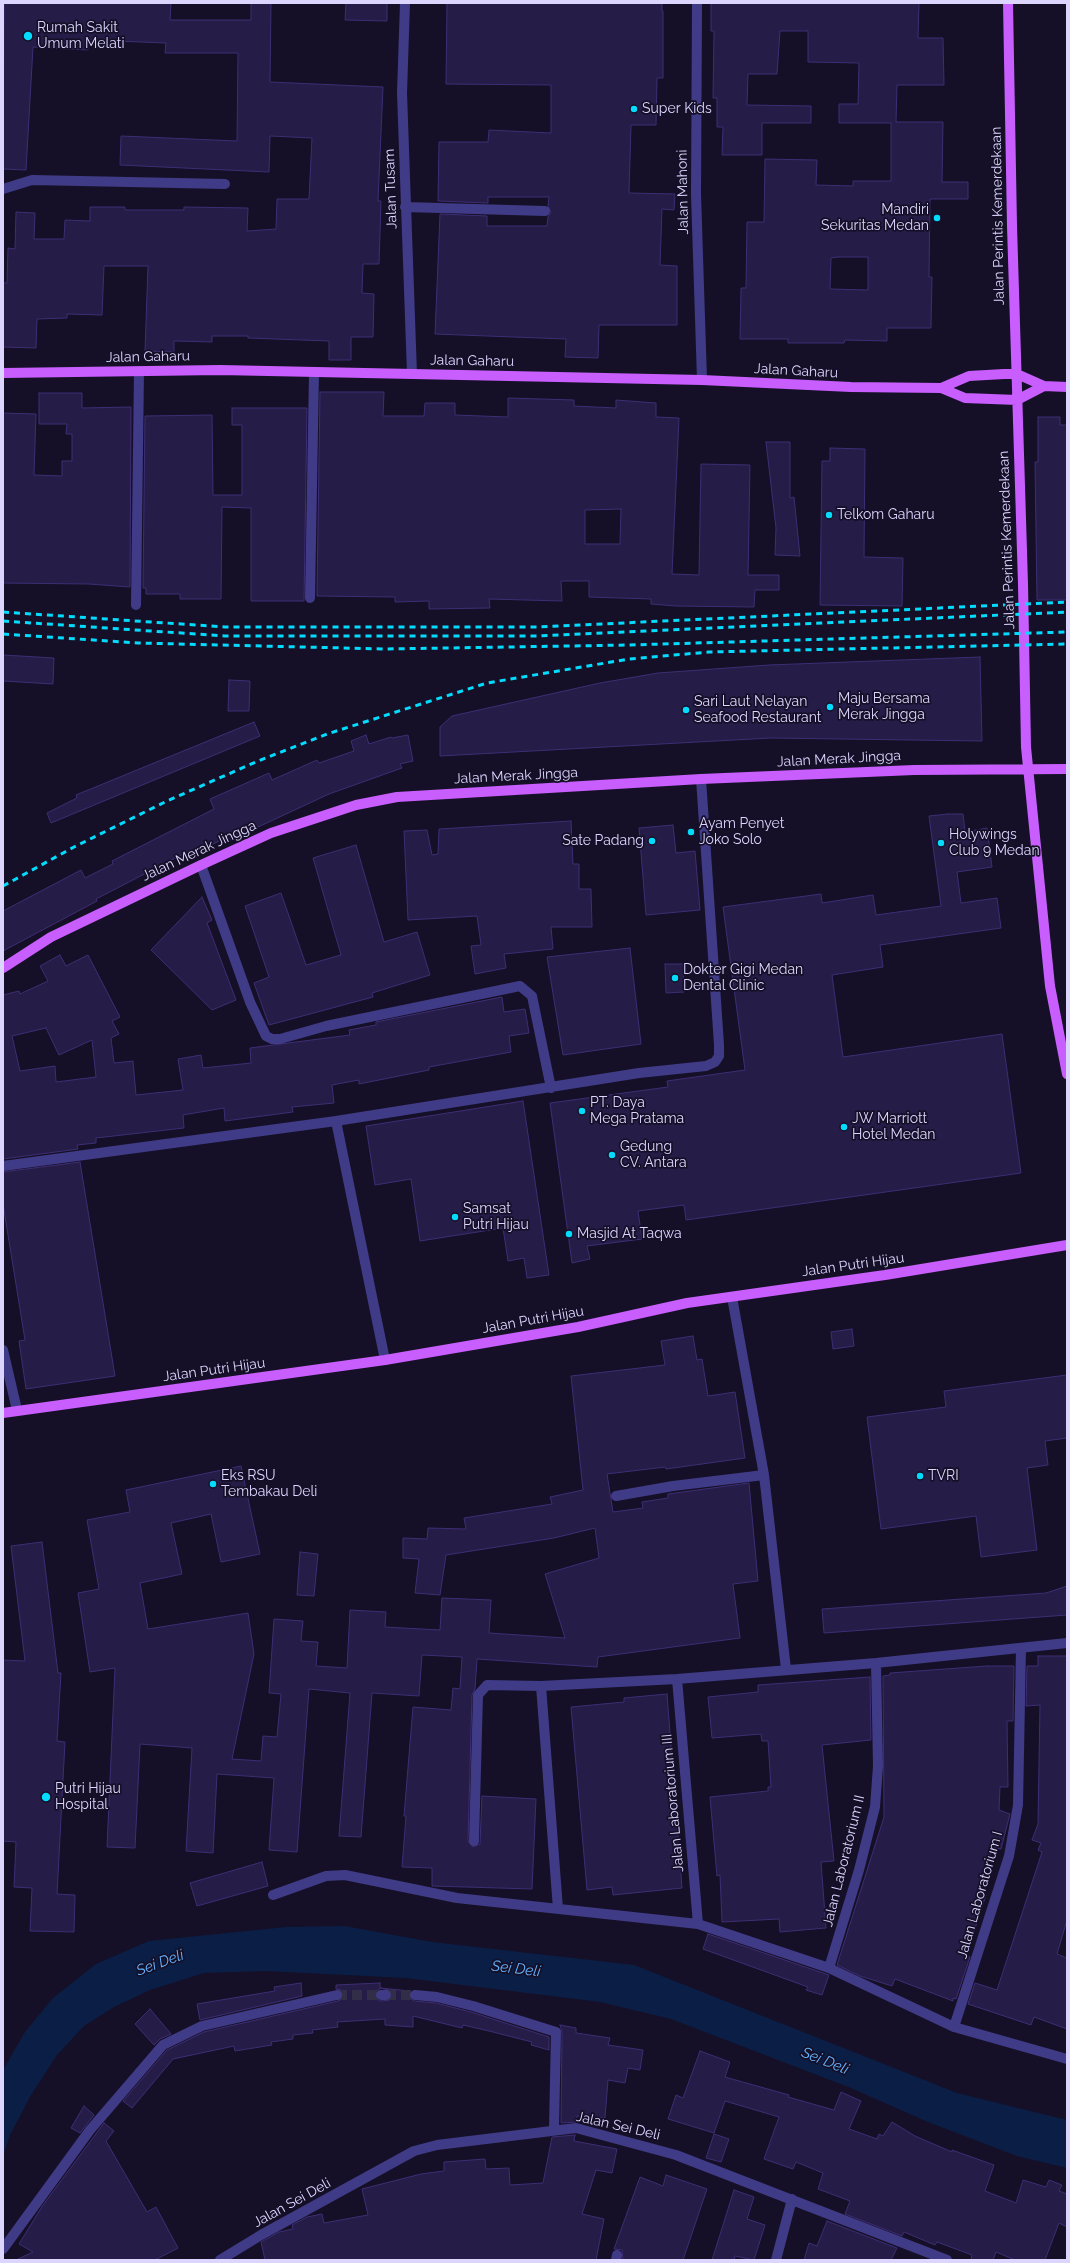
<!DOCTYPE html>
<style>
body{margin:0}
#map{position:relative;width:1070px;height:2263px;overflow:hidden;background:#151027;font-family:Raleway,sans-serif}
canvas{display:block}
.frame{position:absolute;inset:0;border:4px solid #dcd6ff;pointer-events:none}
</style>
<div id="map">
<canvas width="1070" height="2263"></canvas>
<div class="frame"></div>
</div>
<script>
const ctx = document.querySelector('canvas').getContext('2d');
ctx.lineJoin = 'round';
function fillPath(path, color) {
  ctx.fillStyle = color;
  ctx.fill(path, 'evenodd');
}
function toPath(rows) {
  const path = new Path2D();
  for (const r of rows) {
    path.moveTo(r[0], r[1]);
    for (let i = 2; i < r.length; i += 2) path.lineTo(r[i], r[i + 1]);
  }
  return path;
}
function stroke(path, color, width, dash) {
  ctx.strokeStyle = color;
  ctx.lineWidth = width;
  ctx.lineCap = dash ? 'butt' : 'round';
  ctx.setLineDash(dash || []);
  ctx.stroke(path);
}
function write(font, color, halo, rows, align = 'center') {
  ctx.font = font + ' Raleway,sans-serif';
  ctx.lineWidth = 3.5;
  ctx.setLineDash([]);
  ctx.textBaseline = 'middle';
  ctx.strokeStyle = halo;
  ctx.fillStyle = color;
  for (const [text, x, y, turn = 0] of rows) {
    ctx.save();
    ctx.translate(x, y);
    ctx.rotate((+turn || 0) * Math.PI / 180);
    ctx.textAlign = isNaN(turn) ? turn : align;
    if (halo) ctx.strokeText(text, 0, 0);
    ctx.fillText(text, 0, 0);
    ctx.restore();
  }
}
fillPath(toPath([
 [345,1926,432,1942,634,1965,957,2093,1067,2120,1067,2168,1017,2156,928,2122,851,2088,671,2019,600,2002,406,1978,265,1971,204,1973,150,1990,114,2007,84,2026,57,2055,31,2095,10,2135,3,2156,3,2070,25,2032,53,1998,96,1964,149,1941,286,1927]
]), '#0b1e46');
const building = toPath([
 [4,3,171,3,170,20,251,20,251,3,271,3,270,82,383,87,378,201,381,201,379,264,363,264,362,293,374,294,373,337,351,337,351,360,329,360,329,341,248,338,248,336,212,336,212,342,174,341,174,352,145,351,148,266,104,266,102,315,67,314,67,318,37,319,36,348,3,347,3,283,7,283,8,248,15,249,16,212,35,213,34,239,64,239,65,220,90,221,90,207,125,207,125,210,184,210,184,207,248,208,247,231,276,229,277,199,309,199,312,138,270,136,269,172,120,165,121,136,237,141,238,53,165,53,166,43,89,40,88,50,33,47,26,170,3,169,4,3],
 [346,3,387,3,387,21,345,20,346,3],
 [447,3,662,3,662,11,663,11,663,78,657,78,656,125,631,125,629,193,675,194,674,210,662,209,660,265,677,266,677,325,599,325,598,358,565,357,566,339,435,334,440,214,487,216,487,226,547,226,548,217,551,212,548,206,549,197,488,197,488,203,438,201,439,142,488,142,489,130,551,133,551,85,446,84,447,3],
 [711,3,919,3,918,38,943,38,944,85,897,85,896,122,943,122,942,182,968,182,968,199,930,199,929,277,932,277,931,328,887,328,887,341,845,340,844,343,788,343,788,339,740,339,741,288,746,288,747,222,764,222,765,159,817,160,816,185,853,186,853,181,891,181,891,123,839,123,839,104,858,104,859,63,808,62,808,31,780,31,777,74,748,74,747,105,811,106,811,123,762,123,762,155,722,155,723,127,717,127,717,98,713,98,714,31,711,31,711,3],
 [838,257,868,257,868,290,830,289,831,258,838,257],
 [320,392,384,392,383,416,424,416,425,403,455,403,455,415,508,417,508,398,574,400,574,406,616,408,616,400,656,403,656,417,679,418,672,574,699,575,701,464,750,465,748,575,779,575,779,590,755,590,754,607,676,606,651,604,651,599,589,597,589,581,561,581,562,601,489,599,490,608,429,609,429,601,395,602,395,597,317,596,320,392],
 [621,509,620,544,585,544,585,510,621,509],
 [39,393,82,393,82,408,131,407,130,587,89,584,3,583,3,413,36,414,34,475,62,476,62,461,72,461,72,434,66,434,67,424,39,424,39,393],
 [232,408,307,408,304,601,251,601,251,508,222,507,221,599,180,599,180,594,146,594,146,588,143,588,145,416,212,415,213,495,242,495,242,425,232,425,232,408],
 [1038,417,1060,417,1060,425,1067,425,1067,600,1037,600,1035,462,1038,462,1038,417],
 [766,442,790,442,790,498,794,497,800,556,775,555,776,528,766,442],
 [830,448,865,449,864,557,903,558,902,606,820,605,822,461,830,461,830,448],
 [3,655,54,658,53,684,3,681,3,655],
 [980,657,982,741,771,738,440,756,440,727,452,716,600,683,658,673,769,665,980,657],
 [229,680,250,681,249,711,228,711,229,680],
 [254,722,260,736,51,823,47,813,77,798,76,795,254,722],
 [366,735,369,744,391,737,392,738,408,735,413,761,400,764,402,768,329,794,228,841,227,837,193,854,191,850,96,899,97,901,3,951,3,911,81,870,85,878,113,864,112,861,214,809,210,799,269,773,272,780,317,760,319,763,354,751,351,741,366,735],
 [948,814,963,814,965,832,987,828,992,867,957,872,961,903,997,898,1001,928,880,945,883,967,832,975,843,1057,1002,1034,1021,1173,686,1220,684,1205,638,1211,642,1239,587,1246,590,1259,572,1263,550,1103,668,1087,667,1081,745,1070,723,907,821,894,822,903,873,895,876,915,941,906,929,816,948,814],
 [571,821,573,864,579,864,579,889,591,889,592,927,551,927,553,949,504,954,506,968,475,974,471,946,481,945,477,916,408,920,404,831,427,830,432,855,438,854,439,829,571,821],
 [673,825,676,853,695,851,700,910,646,915,639,828,673,825],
 [356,845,384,942,417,932,430,975,372,993,373,997,269,1025,254,983,269,977,245,906,281,893,306,965,341,955,313,858,356,845],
 [202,897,212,920,207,923,236,1000,212,1010,151,950,202,897],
 [630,948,641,1044,563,1055,547,957,630,948],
 [60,955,66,966,88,955,120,1017,112,1021,119,1034,111,1038,114,1063,133,1061,136,1095,183,1090,178,1059,201,1055,203,1068,251,1063,250,1048,350,1035,349,1030,376,1025,376,1022,502,997,504,1012,525,1009,529,1033,509,1036,511,1052,429,1067,429,1070,359,1084,359,1080,332,1085,334,1103,292,1107,293,1112,225,1121,224,1108,183,1115,184,1128,96,1138,96,1143,77,1145,78,1149,3,1159,3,995,19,991,20,994,48,981,40,966,60,955],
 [46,1028,59,1055,92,1040,96,1077,56,1082,55,1066,20,1071,12,1036,46,1028],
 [665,964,683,964,684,992,666,993,665,964],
 [523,1101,549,1275,527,1278,524,1258,508,1261,503,1228,420,1241,411,1179,375,1185,366,1126,523,1101],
 [80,1162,115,1376,26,1389,19,1341,25,1340,3,1204,3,1172,80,1162],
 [852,1329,854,1346,833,1349,831,1332,852,1329],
 [693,1336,697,1360,702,1359,708,1396,735,1392,745,1458,666,1469,665,1467,607,1474,613,1512,643,1508,642,1502,668,1498,668,1494,749,1483,758,1581,733,1584,740,1638,598,1657,597,1667,477,1659,475,1689,472,1695,468,1841,473,1847,480,1844,482,1796,536,1799,532,1889,432,1886,432,1868,402,1867,406,1816,404,1816,413,1707,451,1710,453,1688,460,1689,462,1657,422,1655,419,1696,372,1693,361,1837,339,1836,350,1693,309,1689,297,1852,269,1850,274,1778,217,1774,213,1853,186,1851,192,1748,140,1744,135,1848,107,1847,115,1668,90,1672,78,1593,99,1589,87,1520,130,1512,126,1490,241,1466,260,1554,221,1562,211,1514,171,1523,182,1574,140,1583,148,1629,248,1613,254,1654,232,1759,261,1761,263,1736,277,1737,281,1694,269,1693,274,1619,303,1621,301,1641,318,1642,316,1666,347,1668,350,1610,386,1612,385,1627,440,1630,442,1598,491,1600,489,1633,565,1638,545,1574,599,1558,595,1528,554,1538,446,1555,440,1595,415,1593,419,1559,403,1558,403,1538,427,1539,428,1528,466,1529,464,1518,552,1504,550,1497,583,1490,571,1376,665,1365,661,1341,693,1336],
 [1067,1375,1067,1438,1045,1441,1048,1465,1027,1468,1037,1550,981,1557,976,1516,881,1529,867,1417,946,1407,944,1391,1067,1375],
 [42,1542,58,1673,61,1673,57,1741,65,1742,57,1894,75,1895,74,1932,30,1931,32,1888,14,1887,16,1842,3,1841,3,1660,25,1661,11,1546,42,1542],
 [300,1552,318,1554,314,1596,297,1595,300,1552],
 [1067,1586,1067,1615,824,1633,822,1609,1046,1593,1067,1586],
 [1038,1656,1067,1656,1067,1920,1057,1954,1067,1958,1067,2029,1034,2017,1031,2025,968,2004,975,1983,997,1990,1042,1852,1038,1850,1041,1843,1032,1840,1038,1824,1040,1705,1026,1706,1027,1666,1038,1666,1038,1656],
 [987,1666,1014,1666,1013,1721,1007,1721,1008,1787,1000,1787,999,1810,1010,1814,1001,1849,993,1847,985,1871,987,1872,980,1893,986,1895,966,1956,970,1957,956,1999,953,1998,953,2001,895,1979,892,1986,860,1976,837,1965,884,1817,883,1676,890,1675,890,1673,987,1666],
 [870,1677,871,1740,822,1745,834,1861,821,1862,826,1928,780,1932,779,1919,722,1922,720,1875,717,1876,710,1797,768,1791,768,1787,771,1787,768,1741,762,1741,761,1734,712,1738,708,1697,758,1692,758,1685,870,1677],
 [667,1694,682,1888,613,1895,612,1887,587,1890,571,1707,624,1702,624,1698,667,1694],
 [262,1862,268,1886,197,1906,190,1883,262,1862],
 [708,1934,829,1975,822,1995,806,1990,808,1987,703,1949,708,1934],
 [301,1983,302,1996,200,2020,197,2004,275,1991,274,1987,301,1983],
 [380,1983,380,1988,410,1991,409,1997,414,2001,436,2003,471,2012,549,2037,549,2050,531,2045,532,2042,489,2031,463,2025,462,2028,413,2016,413,2027,385,2025,385,2019,337,2022,338,2027,312,2030,313,2033,293,2035,293,2039,271,2042,272,2045,235,2051,234,2046,173,2059,132,2108,123,2101,167,2050,204,2032,338,2001,342,1999,343,1994,341,1990,336,1989,336,1985,380,1983],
 [381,1988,391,1991,392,1995,390,2000,381,2001,376,1999,375,1992,381,1988],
 [150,2009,171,2034,160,2039,154,2045,135,2024,150,2009],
 [560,2025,576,2028,576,2033,610,2038,608,2045,643,2050,640,2070,628,2068,625,2083,608,2080,605,2118,577,2116,576,2122,561,2123,562,2032,560,2025],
 [700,2051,730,2062,725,2077,789,2095,788,2097,834,2110,841,2092,861,2101,849,2129,877,2139,879,2134,883,2136,892,2122,915,2136,952,2152,952,2150,994,2165,985,2191,1016,2203,1023,2180,1046,2187,1049,2180,1062,2185,1059,2191,1067,2194,1067,2227,1059,2223,1045,2260,1015,2260,996,2252,993,2260,971,2260,972,2255,937,2242,935,2245,904,2232,902,2236,845,2214,850,2201,818,2189,823,2173,796,2162,793,2169,764,2159,779,2117,725,2101,714,2133,668,2119,676,2095,683,2098,700,2051],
 [84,2106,94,2115,80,2133,71,2128,84,2106],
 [104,2123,114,2131,106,2141,147,2212,156,2207,178,2248,155,2260,16,2260,33,2252,19,2244,43,2205,104,2123],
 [714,2134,729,2139,721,2162,706,2158,714,2134],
 [575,2135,574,2141,617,2149,612,2173,596,2170,582,2214,604,2219,596,2260,265,2260,261,2242,279,2232,293,2229,292,2225,307,2217,322,2214,324,2223,368,2215,362,2189,421,2174,444,2171,444,2162,485,2159,486,2169,509,2168,510,2185,543,2183,552,2137,575,2135],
 [666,2175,707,2189,683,2260,623,2260,622,2250,614,2249,640,2177,663,2186,666,2175],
 [734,2190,754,2197,747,2219,765,2225,754,2260,735,2256,734,2260,712,2260,734,2190],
 [827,2221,897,2248,891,2260,804,2260,809,2243,817,2246,827,2221]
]);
fillPath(building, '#261c48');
stroke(building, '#3e2e74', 1);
stroke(toPath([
 [337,1995,381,1995],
 [386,1995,415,1995]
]), '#332e47', 10, [10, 5]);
stroke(toPath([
 [405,3,402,93,412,374],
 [697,3,696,194,702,380],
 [3,189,32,180,225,184],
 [405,207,545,211],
 [310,598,314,373],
 [136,605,139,371],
 [201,865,250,1002,266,1036,272,1039,280,1039,326,1026,520,986,532,996,551,1088],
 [336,1121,385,1360],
 [3,1166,336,1121,639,1073,706,1066,715,1062,719,1056,719,1045,701,779],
 [732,1297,764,1475,786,1669],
 [3,1350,17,1410],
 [616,1496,673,1486,764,1475],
 [677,1679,698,1924],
 [541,1686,558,1909],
 [474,1841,478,1695,487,1685,541,1686,677,1679,876,1663,1067,1643],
 [273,1895,326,1876,345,1875,457,1898,698,1924,829,1968,954,2027,1067,2059],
 [829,1968,859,1870,875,1807,878,1766,876,1663],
 [381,1995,386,1995],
 [415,1995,437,1997,473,2006,556,2032,554,2129],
 [954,2027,1009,1856,1018,1805,1021,1648],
 [3,2249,90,2130,163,2045,202,2026,337,1995],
 [220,2260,261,2235,414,2151,437,2145,576,2128,676,2155,947,2260],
 [616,2260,617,2255],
 [776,2260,792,2199]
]), '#403b86', 10);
stroke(toPath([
 [1008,3,1012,226,1023,584,1026,747,1050,986,1067,1074],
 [3,373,220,370,702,380,851,387,941,388,965,398,1017,400,1044,386],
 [941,388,969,376,1004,374,1017,374,1044,386,1067,387],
 [3,968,51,937,201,865,271,833,356,805,397,797,701,779,914,770,1067,769],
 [3,1413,385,1360,578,1327,687,1303,885,1275,1067,1245]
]), '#c85efe', 10);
stroke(toPath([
 [3,612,225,627,537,627,1067,602],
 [3,621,225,636,537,636,1067,612],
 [3,634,138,643,385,649,630,645,1067,632],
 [3,886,74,847,167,801,258,761,327,734,487,683,629,659,709,652,1067,644]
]), '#03dcfe', 3, [6, 5]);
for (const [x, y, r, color] of [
 [28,36,5,"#03dcfe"],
 [634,109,4,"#03dcfe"],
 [937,218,4,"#03dcfe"],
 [829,515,4,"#03dcfe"],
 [830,707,4,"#03dcfe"],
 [686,710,4,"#03dcfe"],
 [691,832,4,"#03dcfe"],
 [652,841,4,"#03dcfe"],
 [941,843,4,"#03dcfe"],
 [675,978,4,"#03dcfe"],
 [582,1111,4,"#03dcfe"],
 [844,1127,4,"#03dcfe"],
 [612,1155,4,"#03dcfe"],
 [455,1217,4,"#03dcfe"],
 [569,1234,4,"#03dcfe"],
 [920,1476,4,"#03dcfe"],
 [213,1484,4,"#03dcfe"],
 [46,1797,5,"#03dcfe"]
]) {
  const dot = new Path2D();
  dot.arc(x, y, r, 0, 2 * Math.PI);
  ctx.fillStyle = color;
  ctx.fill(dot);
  stroke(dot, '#151027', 1.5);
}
write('14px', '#dcd6ff', '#151027', [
 ["Rumah Sakit",37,28],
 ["Umum Melati",37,44],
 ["Super Kids",642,109],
 ["Mandiri",929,210,"right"],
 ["Sekuritas Medan",929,226,"right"],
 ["Telkom Gaharu",837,515],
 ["Maju Bersama",838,699],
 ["Merak Jingga",838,715],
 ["Sari Laut Nelayan",694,702],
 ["Seafood Restaurant",694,718],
 ["Ayam Penyet",699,824],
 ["Joko Solo",699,840],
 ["Holywings",949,835],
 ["Club 9 Medan",949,851],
 ["Sate Padang",644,841,"right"],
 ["Dokter Gigi Medan",683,970],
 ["Dental Clinic",683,986],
 ["PT. Daya",590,1103],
 ["Mega Pratama",590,1119],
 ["JW Marriott",852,1119],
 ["Hotel Medan",852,1135],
 ["Gedung",620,1147],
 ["CV. Antara",620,1163],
 ["Samsat",463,1209],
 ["Putri Hijau",463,1225],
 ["Masjid At Taqwa",577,1234],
 ["Eks RSU",221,1476],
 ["Tembakau Deli",221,1492],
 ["TVRI",928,1476],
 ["Putri Hijau",55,1789],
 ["Hospital",55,1805]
], 'left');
write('14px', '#dcd6ff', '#151027', [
 ["Jalan Tusam",391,189,-92],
 ["Jalan Mahoni",683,192,-91],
 ["Jalan Perintis Kemerdekaan",998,216,-91],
 ["Jalan Gaharu",148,357,-1],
 ["Jalan Gaharu",472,361,1],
 ["Jalan Gaharu",796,371,3],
 ["Jalan Perintis Kemerdekaan",1007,540,-92],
 ["Jalan Merak Jingga",839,759,-3],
 ["Jalan Merak Jingga",516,776,-3],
 ["Jalan Merak Jingga",199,851,-25],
 ["Jalan Putri Hijau",853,1265,-8],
 ["Jalan Putri Hijau",533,1320,-10],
 ["Jalan Putri Hijau",214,1370,-8],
 ["Jalan Laboratorium III",673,1803,-95],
 ["Jalan Laboratorium II",844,1861,-76],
 ["Jalan Laboratorium I",980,1895,-74],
 ["Jalan Sei Deli",618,2126,13],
 ["Jalan Sei Deli",292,2203,-29]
]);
write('italic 15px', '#65b2fe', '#151027', [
 ["Sei Deli",160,1963,-20],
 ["Sei Deli",516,1969,7],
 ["Sei Deli",825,2061,22]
]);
</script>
